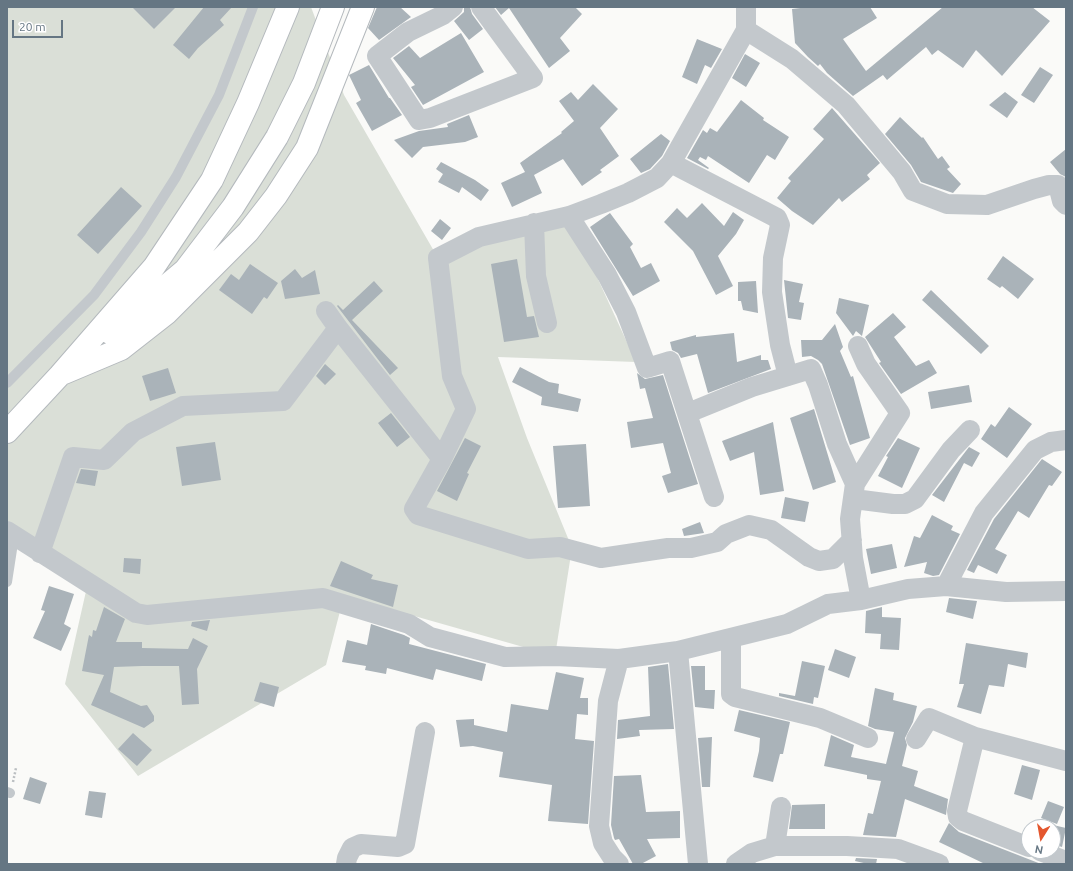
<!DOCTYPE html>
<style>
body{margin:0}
#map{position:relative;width:1073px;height:871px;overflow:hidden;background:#fafaf8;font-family:Ubuntu,sans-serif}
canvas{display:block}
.frame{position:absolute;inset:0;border:8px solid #657683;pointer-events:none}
.north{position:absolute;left:1021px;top:819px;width:40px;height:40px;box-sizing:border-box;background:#fff;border:1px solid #c1c8cd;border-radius:50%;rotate:191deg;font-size:11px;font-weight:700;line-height:16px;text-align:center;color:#657683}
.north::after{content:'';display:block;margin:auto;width:14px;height:18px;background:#e4572e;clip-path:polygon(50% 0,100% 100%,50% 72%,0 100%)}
.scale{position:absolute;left:12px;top:20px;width:51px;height:18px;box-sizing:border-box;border:2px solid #657683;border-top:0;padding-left:5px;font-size:12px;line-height:14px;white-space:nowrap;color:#657683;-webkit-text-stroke:3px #fff;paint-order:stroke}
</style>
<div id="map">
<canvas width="1073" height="871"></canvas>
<div class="frame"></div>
<div class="north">N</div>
<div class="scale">20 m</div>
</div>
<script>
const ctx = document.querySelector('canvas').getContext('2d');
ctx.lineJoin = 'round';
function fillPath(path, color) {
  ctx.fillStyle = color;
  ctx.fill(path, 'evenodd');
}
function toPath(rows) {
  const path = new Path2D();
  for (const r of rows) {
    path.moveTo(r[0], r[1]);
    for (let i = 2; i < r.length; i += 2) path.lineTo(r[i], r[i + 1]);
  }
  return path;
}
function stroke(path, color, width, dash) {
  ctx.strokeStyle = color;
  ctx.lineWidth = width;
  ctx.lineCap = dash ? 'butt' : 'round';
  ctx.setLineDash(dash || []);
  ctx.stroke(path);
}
fillPath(toPath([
 [7,7,311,7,344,95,438,258,569,216,636,362,498,357,527,438,572,548,555,656,344,596,326,665,138,776,65,684,89,578,7,538]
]), '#dadfd7');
fillPath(toPath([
 [132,7,176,7,154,29],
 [204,7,232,7,220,20,224,25,198,48,189,59,173,45],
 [377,7,400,7,411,17,379,40,368,28],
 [464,7,470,7,472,14,483,29,469,40,454,21,464,12],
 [495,7,575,7,582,14,560,38,570,51,549,68,509,8,501,15],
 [809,7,870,7,877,18,843,39,866,71,943,7,1032,7,1050,21,1002,76,976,50,963,68,938,50,932,55,926,47,887,80,883,75,853,96,827,73,820,64,818,66,808,57,795,43,792,9],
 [461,33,484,72,423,105,411,87,415,85,393,58,409,46,420,58],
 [697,39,722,49,711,68,705,65,697,84,682,77],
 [745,54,760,63,746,87,732,78],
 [369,65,389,98,390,98,402,115,372,131,356,103,361,100,349,75],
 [1040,67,1053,75,1034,103,1021,95],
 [593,84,618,109,600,128,619,156,600,170,602,172,582,186,563,159,534,175,542,193,512,207,501,183,525,172,520,163,562,133,561,132,574,121,559,101,571,92,578,100],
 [1005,92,1018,102,1007,118,989,105],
 [741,100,764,118,763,120,789,137,775,160,767,155,749,183,708,156,706,160,700,157,698,160,709,168,708,169,687,158,703,130,707,133,710,128,717,132],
 [832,108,880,163,867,175,870,179,842,202,839,198,813,225,792,211,777,198,791,181,788,178,824,139,813,129],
 [469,115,478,137,465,142,423,147,412,158,394,140,419,131,448,127,447,124],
 [900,117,922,138,923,137,938,159,942,156,950,167,947,169,961,184,953,193,921,182,911,165,885,134],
 [661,134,670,141,662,156,650,169,641,173,630,159],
 [1066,149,1066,177,1060,174,1050,162],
 [441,162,475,180,489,190,481,201,462,187,459,193,438,182,443,174,436,169],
 [121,187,142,206,98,254,77,235],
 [702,203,724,226,733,212,744,220,736,234,718,256,733,286,716,295,693,251,664,222,677,208,687,218],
 [610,213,633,244,630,247,641,268,651,263,660,281,633,296,590,227],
 [440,219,451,228,442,240,431,231],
 [1003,256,1034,279,1018,299,1002,286,1000,288,987,279],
 [517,259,527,317,534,316,539,337,504,342,491,264],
 [250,264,278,283,267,299,264,297,252,314,219,290,231,274,239,280],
 [295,269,302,278,315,270,320,294,285,299,281,281],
 [784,280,803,284,799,302,804,303,801,320,788,318],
 [374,281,383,291,352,320,398,368,390,375,337,306,338,305,343,310],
 [756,281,758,313,743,310,741,301,738,301,738,282],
 [931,290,989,346,981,354,922,300],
 [839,298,869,305,862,336,856,331,853,336,836,313],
 [893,313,906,327,894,337,916,366,929,360,937,373,901,394,879,363,881,362,865,337],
 [835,324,843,347,840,351,851,377,853,376,870,438,850,445,822,364,818,360,811,356,802,357,801,340,822,340],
 [734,333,737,362,761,355,761,360,768,360,771,369,708,393,697,354,681,358,678,353,672,350,670,342,696,335,696,337],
 [325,364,336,374,325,385,316,376],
 [520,367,549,382,559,384,558,393,581,399,578,412,541,405,542,397,512,382],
 [168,368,176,393,150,401,142,376],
 [637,373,645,379,663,375,698,484,668,493,662,476,671,473,663,443,631,448,627,422,653,418,645,388,640,389],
 [969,385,972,402,931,409,928,392],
 [1009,407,1032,424,1007,458,981,439,991,424,995,427],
 [814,409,836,482,813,490,790,418],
 [391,413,410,437,397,447,378,423],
 [773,422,784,491,760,495,754,452,730,461,722,441],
 [465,438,481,446,467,473,469,474,457,501,437,491],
 [898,438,920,448,902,488,878,476,888,457,886,456],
 [215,442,221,480,182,486,176,447],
 [586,444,590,506,558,508,553,446],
 [969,447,980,453,972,467,964,463,944,502,932,495],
 [1042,459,1062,472,1052,486,1049,485,1029,518,1018,511,995,549,1007,555,997,574,978,565,974,573,967,570,994,519],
 [81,469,98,471,95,486,76,483],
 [785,497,809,502,805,522,781,518],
 [932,515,953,526,951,530,960,534,939,575,933,576,924,573,927,562,904,567,914,536,920,538],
 [700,522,704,533,684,536,682,529],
 [892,544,897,568,871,574,866,549],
 [124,558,141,559,140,574,123,572],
 [341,561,373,575,371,579,398,585,393,607,330,586],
 [49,586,74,594,64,624,71,628,61,651,33,638,45,611,41,610],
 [949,598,977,601,973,619,946,612],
 [104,607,125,619,116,642,142,642,142,648,188,649,193,638,208,646,197,669,199,704,182,705,179,666,142,666,114,667,110,692,141,706,147,705,154,716,154,721,144,728,91,705,104,675,82,671,89,635,92,637,93,630,96,631],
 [882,607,882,617,901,618,899,650,880,649,881,634,865,633,866,611],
 [210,620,207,631,191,626,192,622],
 [371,624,404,635,410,638,409,644,486,664,482,681,436,669,433,680,387,668,386,674,365,670,366,666,342,662,347,640,367,645],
 [966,643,1028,653,1026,668,1008,664,1004,687,989,685,981,714,957,707,964,684,959,684],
 [835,649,856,657,849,678,828,670],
 [802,661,825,666,818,698,814,697,813,704,779,696,779,693,795,696],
 [668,664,674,729,639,730,640,736,617,739,618,720,650,716,648,667],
 [691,666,705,666,705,690,715,690,714,709,695,707],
 [556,672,584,678,580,698,588,698,588,715,577,714,575,739,594,741,588,824,548,821,552,785,499,777,503,752,473,746,460,747,456,720,474,719,474,725,507,732,511,704,548,710],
 [260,682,279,687,274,707,254,701],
 [875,688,894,693,893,700,917,706,913,722,905,738,907,745,902,766,918,771,914,786,948,799,946,815,905,799,896,837,863,835,868,813,873,814,881,781,867,779,867,775,824,766,831,735,854,745,851,757,886,764,894,732,875,729,868,726],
 [739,710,790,722,783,754,780,754,773,782,753,777,759,751,760,738,734,731],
 [133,733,152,750,137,766,118,749],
 [712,737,710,787,702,787,698,738],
 [1022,765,1040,770,1032,800,1014,794],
 [641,775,646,812,680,811,680,838,647,839,656,856,641,864,633,864,619,839,615,840,614,838,611,825,614,776],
 [30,777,47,783,40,804,23,799],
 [89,791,106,793,102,818,85,815],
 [1048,801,1064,807,1057,824,1041,818],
 [825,804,825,829,789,829,792,805],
 [949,823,959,832,1041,864,985,864,939,842],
 [1053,825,1066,828,1062,847,1053,844],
 [856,858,877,859,876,864,868,864,855,861]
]), '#aab3b9');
const highway = toPath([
 [110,333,185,270,233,207,277,137,304,83,333,7],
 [64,373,121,349,167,313,248,232,276,196,307,148,363,7],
 [7,432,60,375,154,267,212,180,248,103,288,7]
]);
stroke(highway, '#b4b9bd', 24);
stroke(toPath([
 [13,782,16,768]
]), '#bbbfc2', 2.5, [2, 2]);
stroke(toPath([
 [7,383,94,295,141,232,176,177,219,95,253,7],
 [7,582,13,543,16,536],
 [7,792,10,793]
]), '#c3c8cc', 10);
stroke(toPath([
 [453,7,443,15,408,32,377,56,419,120,430,118,533,78,481,7],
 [746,30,792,59,846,105,902,172,913,191,947,204,987,205,1034,189,1049,185,1058,185,1062,201,1066,205],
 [671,163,777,218,780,225,773,258,772,292,780,345,788,376],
 [569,216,607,275,626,312,647,368,670,361,714,497],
 [534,223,536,276,547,323],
 [326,311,338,328,442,459,466,409,452,376,438,258,479,237,569,216,601,204,628,193,657,178,671,163,746,30,746,7],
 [688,413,752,387,811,369,818,385,837,444,855,484,850,519,853,558,861,600],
 [442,459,414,509,418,515,528,549,560,547,601,558,668,548,691,548,717,542,726,534,749,525,771,530,809,557,819,561,833,559,852,540],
 [855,484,900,413,866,364,858,346],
 [854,499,893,504,905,504,915,499,951,450,970,430],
 [7,531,136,613,147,615,323,598,409,624,430,637,505,657,555,656,619,659],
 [40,553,73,457,104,460,133,432,183,406,283,401,338,328],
 [946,586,984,513,1035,450,1051,442,1066,440],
 [731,638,731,694,735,697,820,718,868,738],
 [678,651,698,864],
 [916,739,929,718,975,737],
 [775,846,781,807],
 [1029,847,963,821,958,817,957,811,975,737,1066,761],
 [1040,851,1066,861],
 [346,864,347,858,352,848,361,844,398,847,405,844,425,732],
 [619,864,612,857,603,843,599,826,608,701,619,659,678,651,787,624,828,604,861,600,908,589,946,586,1006,592,1066,591],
 [736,864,752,853,775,846,847,846,898,849,939,864]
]), '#c3c8cc', 20);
stroke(highway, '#fff', 22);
</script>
